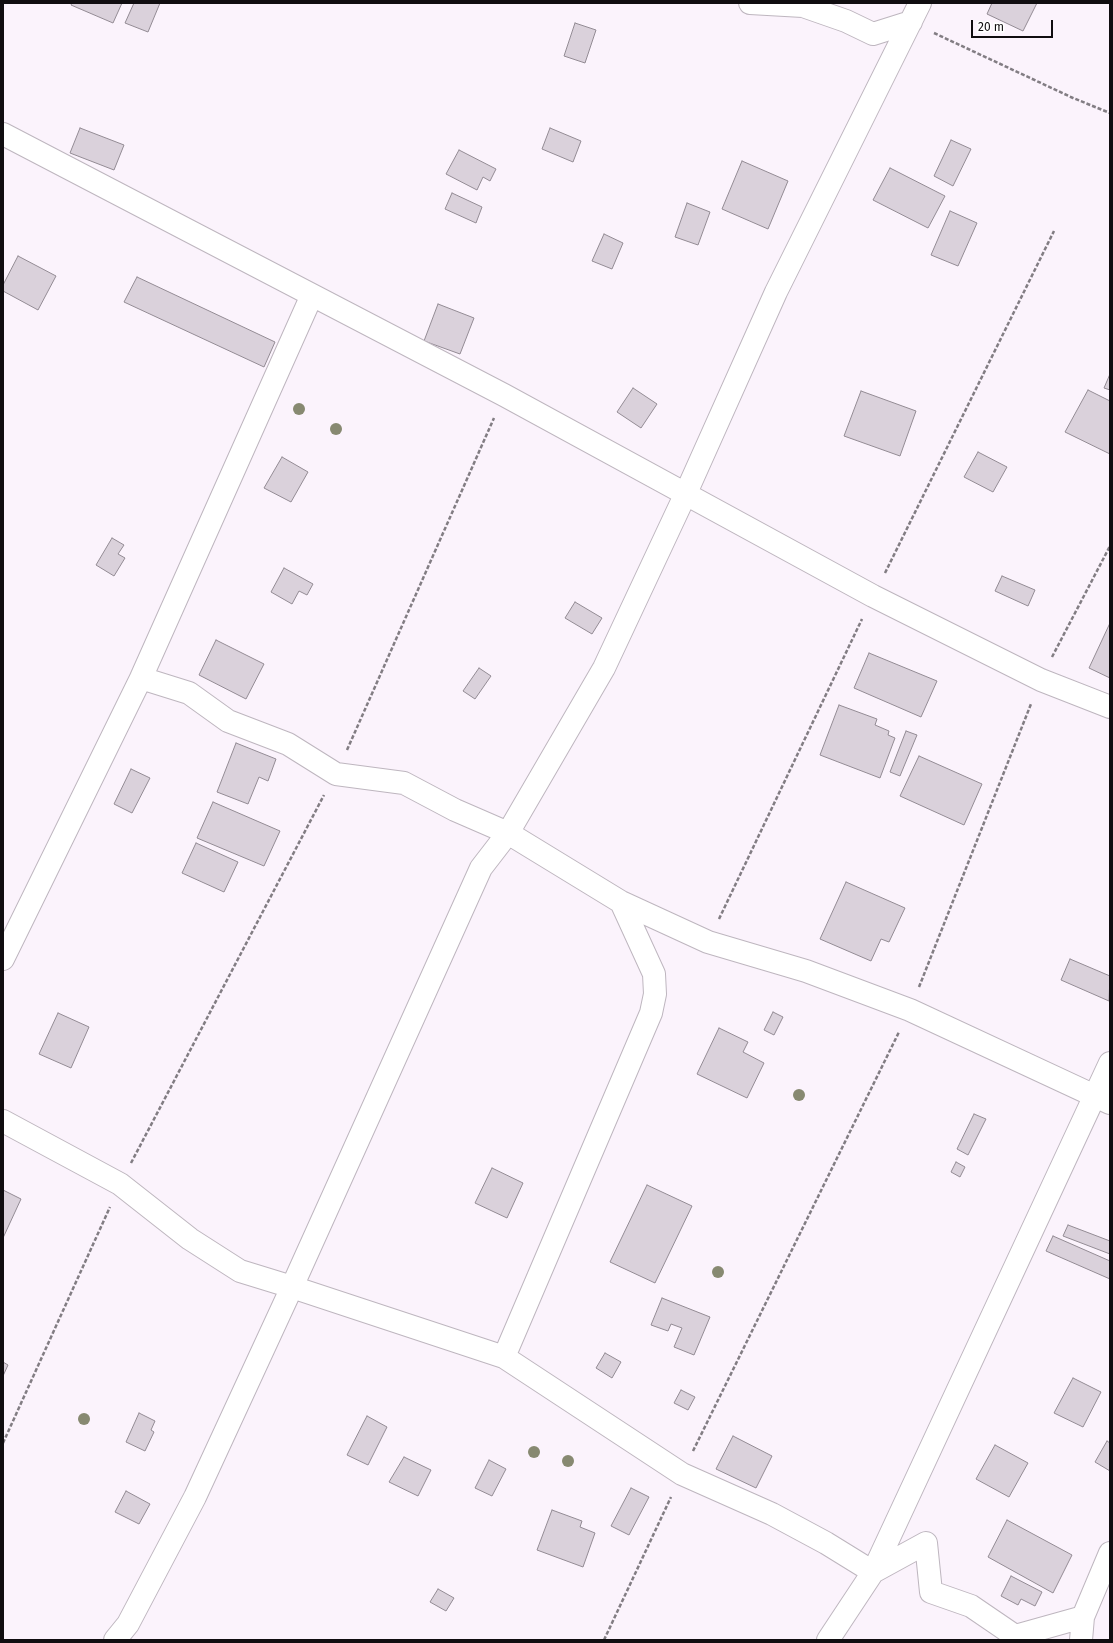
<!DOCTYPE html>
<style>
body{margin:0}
#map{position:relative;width:1113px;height:1643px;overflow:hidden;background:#fbf3fc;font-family:"Fira Sans",sans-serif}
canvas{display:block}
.frame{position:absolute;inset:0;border:4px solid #100d10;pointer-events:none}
.scale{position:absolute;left:971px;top:20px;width:82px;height:18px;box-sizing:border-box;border:2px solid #100d10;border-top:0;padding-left:5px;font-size:12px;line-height:14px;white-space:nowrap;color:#100d10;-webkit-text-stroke:3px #fff;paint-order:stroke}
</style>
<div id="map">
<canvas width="1113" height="1643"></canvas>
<div class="frame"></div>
<div class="scale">20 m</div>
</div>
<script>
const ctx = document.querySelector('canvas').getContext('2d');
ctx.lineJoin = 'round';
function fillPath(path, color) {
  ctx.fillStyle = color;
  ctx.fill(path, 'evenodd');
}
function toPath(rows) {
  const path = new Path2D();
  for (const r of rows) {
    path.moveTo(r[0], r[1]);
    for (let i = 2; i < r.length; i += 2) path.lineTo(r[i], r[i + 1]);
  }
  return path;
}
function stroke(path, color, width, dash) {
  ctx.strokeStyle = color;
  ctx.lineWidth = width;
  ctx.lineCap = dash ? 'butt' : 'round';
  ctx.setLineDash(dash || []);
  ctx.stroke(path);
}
const building = toPath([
 [72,3,122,3,113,23,71,5,72,3],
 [134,3,160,3,148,32,125,23,134,3],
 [992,3,1037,3,1023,31,987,14,992,3],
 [575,23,596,30,585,63,564,56,575,23],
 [80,128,124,145,114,170,70,153,80,128],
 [550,128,581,141,573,162,542,149,550,128],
 [951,140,971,149,953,186,934,176,951,140],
 [459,150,496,169,490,181,483,177,477,190,446,174,459,150],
 [742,161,788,181,768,229,722,209,742,161],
 [890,168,945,196,928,228,873,200,890,168],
 [452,193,482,207,476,223,445,209,452,193],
 [687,203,710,212,698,245,675,237,687,203],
 [950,211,977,223,958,266,931,255,950,211],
 [604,234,623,243,612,269,592,261,604,234],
 [18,256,56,276,38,310,3,291,3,285,18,256],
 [137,277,275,342,264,367,124,302,137,277],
 [438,304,474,318,460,354,424,341,438,304],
 [1110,374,1110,390,1104,388,1110,374],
 [633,388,657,404,641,428,617,412,633,388],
 [1088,390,1110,401,1110,454,1065,432,1088,390],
 [861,391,916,411,900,456,844,436,861,391],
 [978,452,1007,467,993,492,964,477,978,452],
 [282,457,308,472,291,502,264,488,282,457],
 [112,538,124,545,118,554,125,558,114,576,96,565,112,538],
 [284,568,313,584,307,595,299,591,292,604,271,592,284,568],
 [1002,576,1035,590,1028,606,995,591,1002,576],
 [575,602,602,618,592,634,565,618,575,602],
 [1110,623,1110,678,1089,668,1110,623],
 [216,640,264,664,246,699,199,675,216,640],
 [869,653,937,681,921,717,854,688,869,653],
 [479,668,491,676,475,699,463,691,479,668],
 [839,705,877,719,875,725,889,731,888,735,895,738,880,778,820,755,839,705],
 [906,731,917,735,900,776,890,772,906,731],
 [236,743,276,759,268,781,259,777,248,804,217,792,236,743],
 [919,756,982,784,964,825,900,796,919,756],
 [131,769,150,778,132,813,114,804,131,769],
 [213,802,280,831,264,866,197,838,213,802],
 [196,843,238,862,224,892,182,873,196,843],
 [846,882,905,908,889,942,881,939,871,961,820,939,846,882],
 [1070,959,1110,976,1109,1001,1061,980,1070,959],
 [773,1012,783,1017,774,1035,764,1030,773,1012],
 [58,1013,89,1027,71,1068,39,1054,58,1013],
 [719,1028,748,1042,743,1052,764,1063,747,1098,697,1074,719,1028],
 [974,1114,986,1119,968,1155,957,1149,974,1114],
 [956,1162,965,1167,960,1177,951,1172,956,1162],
 [492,1168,523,1183,507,1218,475,1203,492,1168],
 [647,1185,692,1206,655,1283,610,1262,647,1185],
 [3,1190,21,1199,3,1238,3,1190],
 [1068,1225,1110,1241,1110,1254,1063,1236,1068,1225],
 [1053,1236,1110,1261,1110,1279,1046,1251,1053,1236],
 [662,1298,710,1317,694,1355,674,1347,682,1328,671,1324,668,1331,651,1325,662,1298],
 [605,1353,621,1362,612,1378,596,1368,605,1353],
 [3,1362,8,1365,3,1376,3,1362],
 [1073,1378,1101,1392,1083,1427,1054,1413,1073,1378],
 [681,1390,695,1397,688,1410,674,1403,681,1390],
 [139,1413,155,1421,151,1430,154,1432,145,1451,126,1442,139,1413],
 [367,1416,387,1427,368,1465,347,1455,367,1416],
 [733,1436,772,1456,756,1488,716,1469,733,1436],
 [1107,1441,1110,1443,1110,1471,1095,1462,1107,1441],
 [995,1445,1028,1463,1009,1497,976,1479,995,1445],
 [404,1457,431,1470,418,1496,389,1482,404,1457],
 [489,1460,506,1469,492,1496,475,1488,489,1460],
 [631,1488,649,1497,629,1535,611,1526,631,1488],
 [126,1491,150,1504,139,1524,115,1512,126,1491],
 [552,1510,582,1521,580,1527,595,1533,583,1567,537,1550,552,1510],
 [1007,1520,1072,1555,1053,1593,988,1557,1007,1520],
 [1011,1576,1042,1592,1035,1606,1021,1599,1018,1605,1001,1596,1011,1576],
 [438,1589,454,1598,446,1611,430,1602,438,1589]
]);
fillPath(building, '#dad1db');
stroke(building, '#938b94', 1);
const street = toPath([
 [750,3,803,6,846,21,873,34,911,22],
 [3,134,504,395,873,596,1041,680,1110,707],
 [141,678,189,693,228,721,288,744,336,774,404,783,455,810,508,833,621,902,708,942,806,971,910,1010,1110,1103],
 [3,959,141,678,312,295],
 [3,1121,120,1184,190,1239,240,1271,292,1287,504,1357,682,1474,772,1514,826,1543,873,1572,926,1543,931,1592,971,1606,1015,1636,1083,1617,1081,1640],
 [504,1357,651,1013,655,994,654,974,621,902],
 [1083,1617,1110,1553],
 [115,1640,128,1624,195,1497,292,1287,481,868,508,833,604,668,686,493,776,292,920,3],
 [828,1640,873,1572,1110,1063]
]);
stroke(street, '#beb6bf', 24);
stroke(toPath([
 [934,33,1073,98,1110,113],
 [885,573,1054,231],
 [1052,657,1110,546],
 [347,750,494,418],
 [719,919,862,619],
 [919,987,1031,704],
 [131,1163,324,795],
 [3,1443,110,1207],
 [693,1451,899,1032],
 [604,1640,671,1497]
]), '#827d83', 2.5, [4, 2]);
stroke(street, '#fff', 22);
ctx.fillStyle = '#878971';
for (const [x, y] of [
 [299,409],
 [336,429],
 [799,1095],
 [718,1272],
 [84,1419],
 [534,1452],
 [568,1461]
]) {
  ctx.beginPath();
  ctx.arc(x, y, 6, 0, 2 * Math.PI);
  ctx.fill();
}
</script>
